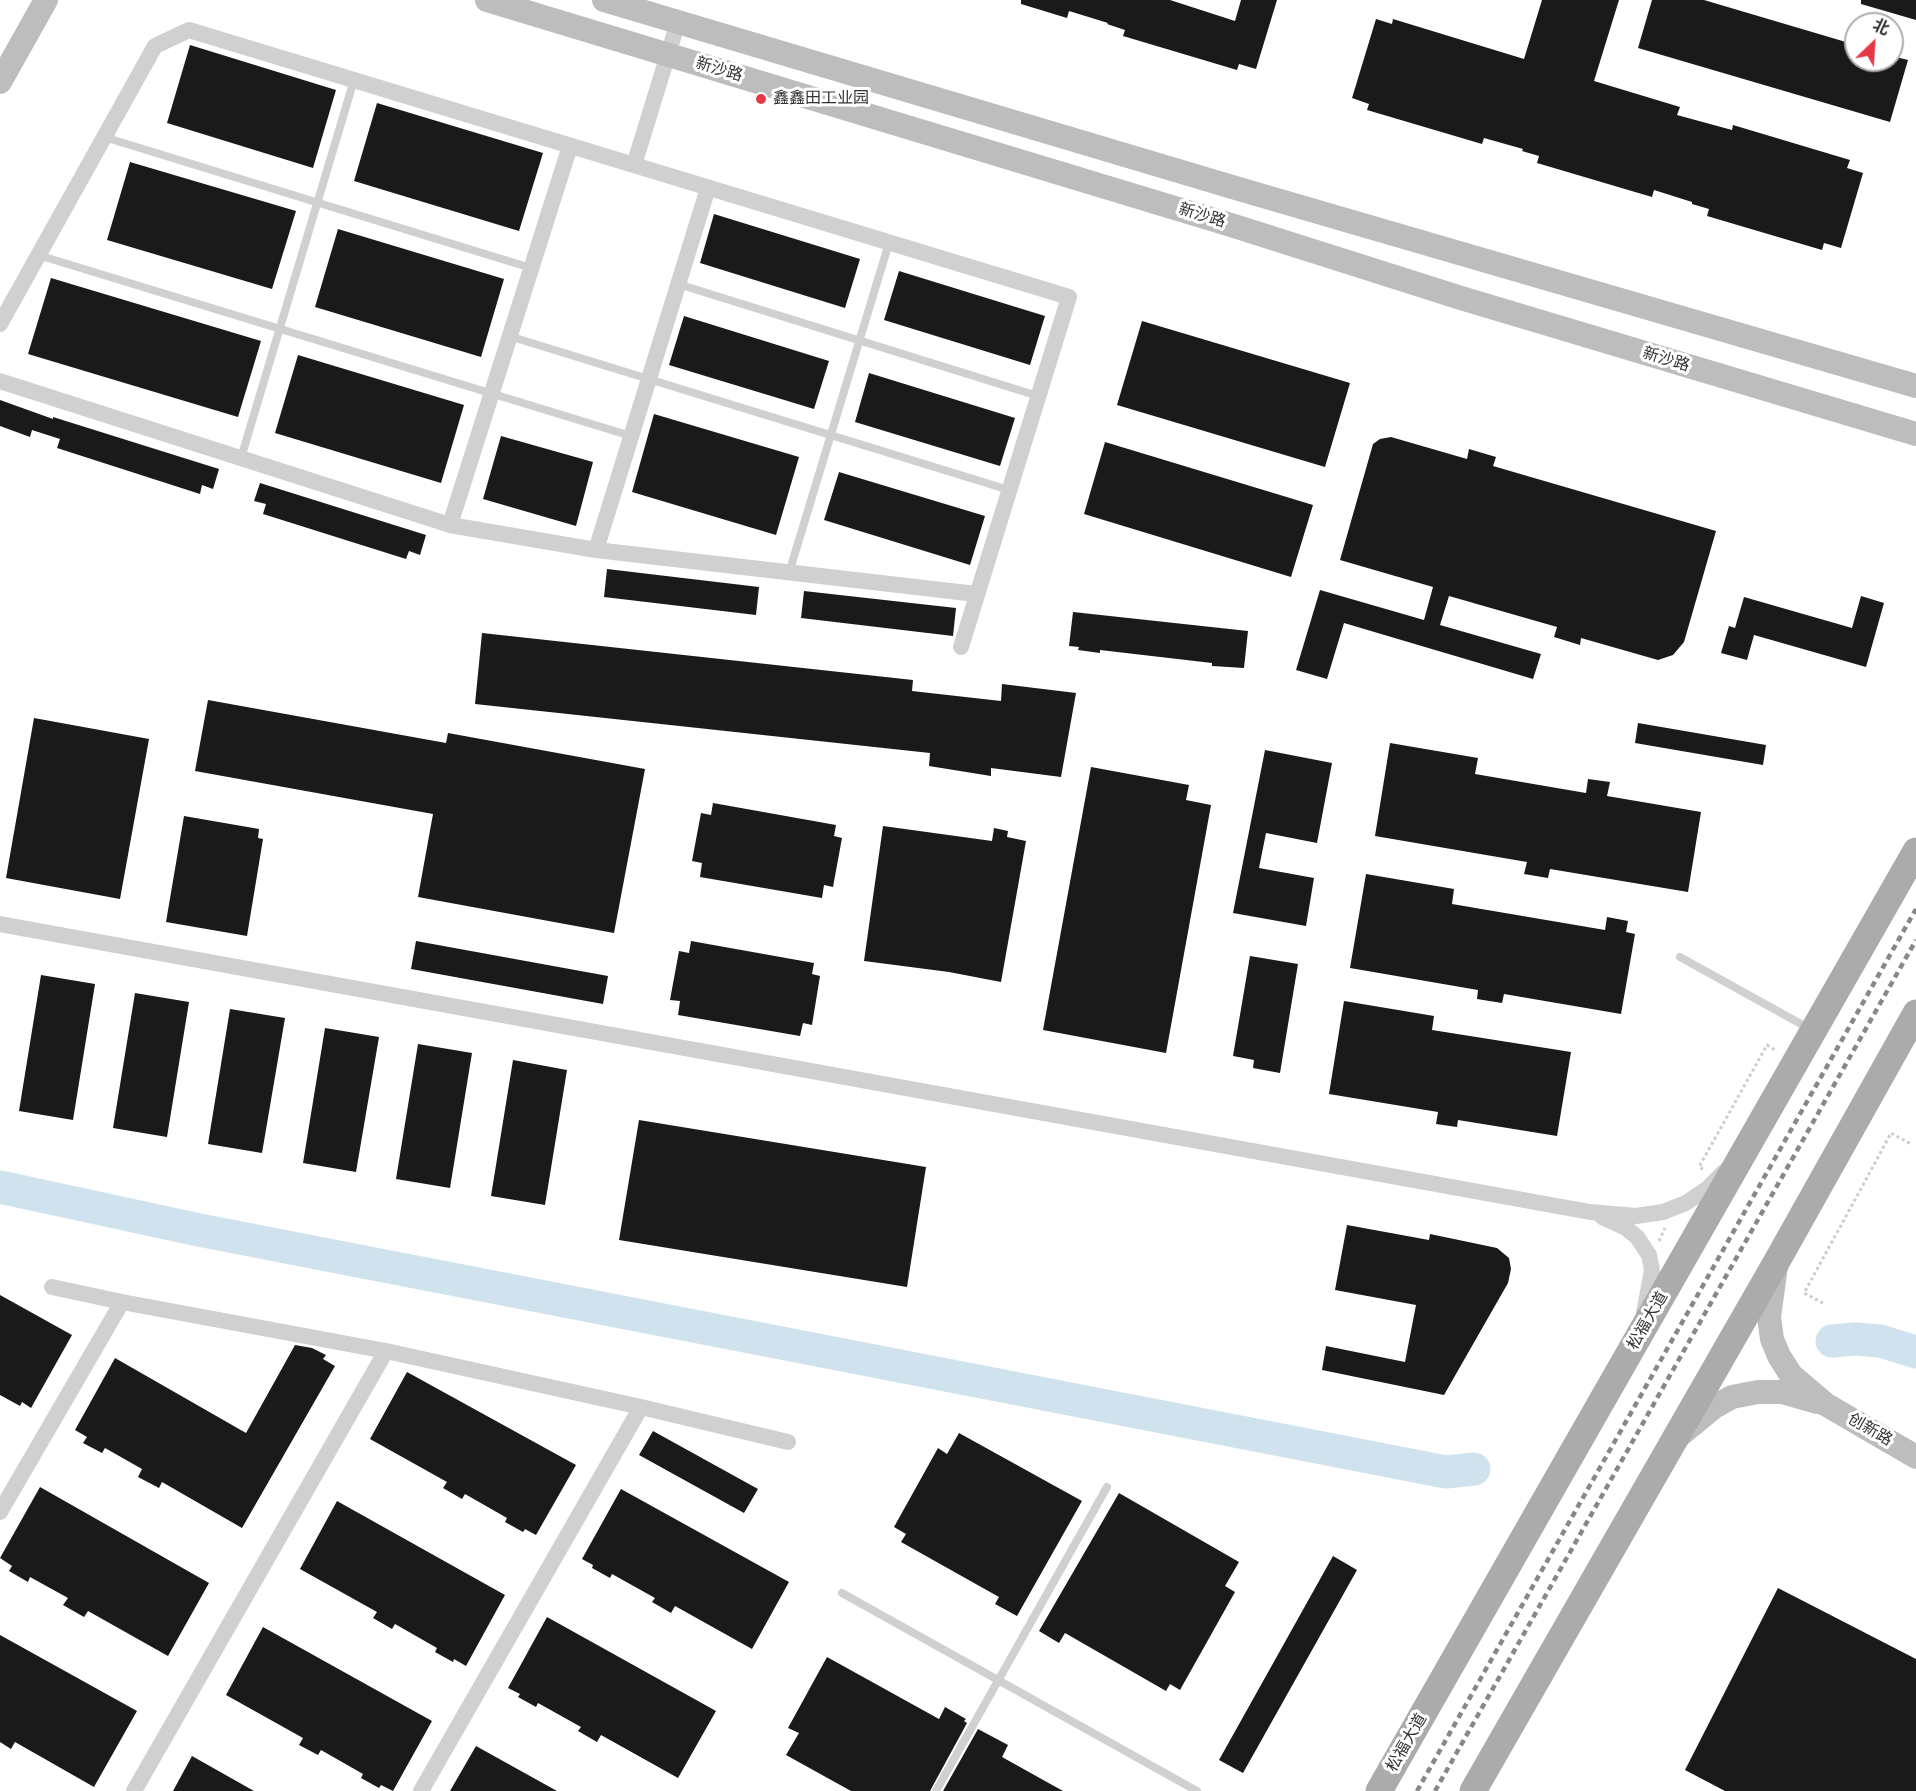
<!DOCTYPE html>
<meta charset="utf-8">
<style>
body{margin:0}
#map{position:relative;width:1916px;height:1791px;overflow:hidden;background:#fff;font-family:"Varela Round","Noto Sans SC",sans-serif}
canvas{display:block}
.north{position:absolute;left:1844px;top:12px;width:60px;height:60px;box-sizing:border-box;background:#fff;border:2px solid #adadad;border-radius:50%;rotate:25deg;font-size:16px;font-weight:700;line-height:24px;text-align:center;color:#333}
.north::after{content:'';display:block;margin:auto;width:21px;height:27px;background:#e63946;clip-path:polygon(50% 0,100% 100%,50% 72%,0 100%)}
</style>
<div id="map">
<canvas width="1916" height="1791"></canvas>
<div class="north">北</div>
</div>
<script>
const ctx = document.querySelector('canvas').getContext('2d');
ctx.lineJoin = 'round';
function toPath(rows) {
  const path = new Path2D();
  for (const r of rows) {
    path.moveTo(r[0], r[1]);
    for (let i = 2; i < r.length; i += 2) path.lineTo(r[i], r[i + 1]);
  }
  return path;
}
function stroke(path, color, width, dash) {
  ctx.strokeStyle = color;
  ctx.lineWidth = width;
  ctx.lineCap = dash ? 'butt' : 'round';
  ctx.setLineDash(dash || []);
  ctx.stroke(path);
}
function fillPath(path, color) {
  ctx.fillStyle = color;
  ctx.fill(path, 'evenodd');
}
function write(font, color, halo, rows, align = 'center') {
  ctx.font = font + ' "Varela Round","Noto Sans SC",sans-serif';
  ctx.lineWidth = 6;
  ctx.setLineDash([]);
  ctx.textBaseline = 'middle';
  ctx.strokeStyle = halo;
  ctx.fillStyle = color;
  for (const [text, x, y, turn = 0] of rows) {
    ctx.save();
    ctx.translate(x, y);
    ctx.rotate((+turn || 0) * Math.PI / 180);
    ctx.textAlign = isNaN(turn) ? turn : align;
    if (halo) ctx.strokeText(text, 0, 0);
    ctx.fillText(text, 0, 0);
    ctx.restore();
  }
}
stroke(toPath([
 [0,1187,199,1230,1446,1472,1474,1469],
 [1832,1341,1855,1339,1880,1341,1916,1352]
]), '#cfe2ee', 33);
fillPath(toPath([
 [1021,0,1170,0,1235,21,1241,0,1277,0,1256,69,1239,64,1237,70,1123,36,1125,30,1107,24,1108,23,1069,11,1067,18,1021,4],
 [1542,0,1619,0,1594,81,1680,107,1677,115,1732,130,1733,125,1850,160,1847,168,1863,173,1841,248,1824,243,1822,250,1707,216,1709,209,1692,204,1692,202,1654,190,1652,197,1537,163,1539,156,1522,151,1523,149,1484,138,1482,144,1367,110,1369,104,1352,98,1376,19,1392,24,1393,19,1524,59],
 [1652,0,1704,0,1856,45,1856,60,1892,60,1892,56,1908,60,1890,122,1638,48],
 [1861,0,1916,0,1916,20,1861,4],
 [190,45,336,90,313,168,167,123],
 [377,103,543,153,519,231,354,181],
 [130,162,296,211,272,289,107,240],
 [714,214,860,259,845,308,700,263],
 [338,229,504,279,481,357,315,307],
 [899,271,1045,316,1030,365,884,320],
 [51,278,261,341,238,417,28,354],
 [684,316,829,361,814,409,669,365],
 [1142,321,1350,383,1325,467,1117,405],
 [298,355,464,405,441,483,275,433],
 [869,373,1015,418,1000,466,855,422],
 [0,400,53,419,53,417,219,469,213,489,202,485,200,494,57,448,60,439,32,430,30,437,0,426],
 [654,414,799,457,776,535,632,492],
 [501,436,593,462,576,526,483,499],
 [1391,437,1467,459,1469,449,1496,457,1493,466,1716,531,1684,642,1673,655,1658,660,1581,638,1580,645,1554,637,1557,627,1449,596,1440,625,1541,654,1533,679,1344,623,1327,679,1296,670,1320,590,1424,620,1433,587,1340,560,1373,444,1380,439],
 [1105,442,1313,505,1291,577,1084,514],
 [839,472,985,516,970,565,824,520],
 [260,483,426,535,420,555,409,551,406,559,263,514,266,504,254,501],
 [607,569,759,587,756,615,604,597],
 [804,591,956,608,953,636,801,618],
 [1861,596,1884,603,1866,667,1754,635,1747,660,1721,653,1729,626,1735,628,1744,597,1852,628],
 [1073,612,1248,631,1244,668,1212,666,1212,663,1100,650,1100,653,1078,650,1079,647,1069,646],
 [482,633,913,680,912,691,1001,701,1002,684,1076,693,1061,777,991,768,991,776,929,766,930,753,475,704],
 [208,700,446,743,448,733,645,769,614,933,418,897,433,814,195,771],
 [34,718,149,739,120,899,6,878],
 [1638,723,1766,745,1763,765,1635,743],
 [1390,743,1478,758,1475,774,1586,793,1588,779,1610,782,1607,796,1701,812,1688,892,1550,869,1548,878,1524,874,1527,862,1375,836],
 [1265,750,1332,763,1317,843,1266,833,1259,868,1314,878,1306,926,1233,913],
 [1091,767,1189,785,1186,800,1211,805,1166,1053,1043,1030],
 [713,803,836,825,834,836,842,838,833,887,824,885,822,898,700,877,702,863,692,861,701,813,711,815],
 [184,816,259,829,258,838,263,839,247,936,166,922],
 [883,826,992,841,994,828,1008,831,1007,837,1026,841,1001,982,949,972,864,961],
 [1366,874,1454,889,1452,904,1605,930,1607,917,1628,921,1626,932,1635,934,1621,1014,1504,994,1502,1003,1477,999,1478,990,1350,968],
 [416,941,608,976,603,1004,411,969],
 [691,941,814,963,812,974,820,976,812,1025,803,1023,800,1036,678,1015,680,1001,670,1000,679,951,689,953],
 [1250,956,1298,964,1280,1073,1253,1068,1254,1060,1233,1056],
 [41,975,95,984,73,1120,19,1111],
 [135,993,189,1002,167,1137,113,1128],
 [1344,1001,1434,1016,1432,1030,1571,1052,1557,1136,1458,1120,1457,1127,1436,1124,1438,1112,1329,1094],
 [230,1009,285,1018,262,1153,208,1144],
 [325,1028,379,1037,356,1172,303,1163],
 [418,1044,472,1053,450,1188,396,1179],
 [513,1060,567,1070,545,1205,491,1196],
 [639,1120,926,1167,907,1287,619,1240],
 [1347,1225,1429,1240,1430,1234,1497,1248,1509,1258,1511,1269,1508,1283,1444,1395,1322,1370,1326,1346,1405,1362,1416,1305,1335,1290],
 [0,1295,72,1335,31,1408,22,1402,20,1406,0,1395],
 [295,1345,312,1348,326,1355,323,1359,335,1366,242,1528,162,1482,159,1488,138,1477,142,1469,105,1448,102,1453,83,1443,87,1437,75,1430,115,1358,246,1433],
 [407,1372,576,1465,536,1535,525,1529,523,1532,505,1522,507,1518,465,1494,462,1499,443,1488,447,1482,370,1439],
 [653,1431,758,1489,744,1513,639,1455],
 [959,1433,1082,1501,1017,1616,995,1604,999,1597,901,1542,906,1534,894,1527,938,1448,947,1454],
 [40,1487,209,1583,168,1656,88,1611,84,1617,63,1605,68,1598,30,1577,28,1582,9,1571,12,1566,0,1558],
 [621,1489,789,1582,752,1649,675,1606,671,1613,652,1602,655,1598,612,1574,610,1578,592,1568,593,1565,582,1559],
 [1119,1493,1239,1562,1225,1586,1235,1592,1180,1690,1170,1684,1166,1691,1065,1633,1059,1643,1039,1631],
 [337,1501,505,1595,466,1666,454,1659,453,1662,435,1652,437,1648,395,1624,392,1629,373,1618,377,1612,300,1569],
 [1333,1556,1357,1570,1243,1773,1219,1760],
 [1778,1588,1916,1659,1916,1791,1725,1791,1685,1770],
 [547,1617,716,1711,678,1778,601,1735,597,1742,578,1731,581,1727,538,1703,536,1707,518,1697,520,1694,508,1688],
 [263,1627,432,1721,393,1791,381,1785,379,1788,361,1778,363,1774,321,1750,318,1755,299,1745,303,1738,226,1695],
 [0,1635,137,1711,94,1787,15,1742,11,1749,0,1742],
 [827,1657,939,1719,945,1707,966,1719,964,1721,967,1723,930,1791,851,1791,786,1755,799,1733,788,1728],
 [978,1729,1008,1745,1002,1757,1063,1791,943,1791],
 [476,1746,557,1791,450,1791],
 [192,1756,254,1791,173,1791]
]), '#1a1a1a');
stroke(toPath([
 [1703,1169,1699,1167,1767,1045,1775,1050],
 [1659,1241,1665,1228],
 [1823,1303,1804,1293,1856,1198,1891,1133,1911,1144]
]), '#cdcdcd', 3, [3, 3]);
stroke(toPath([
 [104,137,531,268],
 [38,255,631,436],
 [678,284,1038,396],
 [509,336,1009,490],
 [241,458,354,80],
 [789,573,889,243],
 [1680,957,1810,1029],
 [842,1593,1197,1791],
 [936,1791,1107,1487]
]), '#d0d0d0', 8);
stroke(toPath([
 [634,165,678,22],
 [0,324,155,46,189,30,1069,297,961,647],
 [0,381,450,525,596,550,976,594],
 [450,525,570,146],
 [596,550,708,188],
 [0,924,1590,1212,1636,1216,1663,1212,1686,1203,1708,1188,1724,1172],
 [1602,1217,1626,1228,1637,1237,1649,1255,1652,1270,1644,1313],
 [52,1287,122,1302,386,1351,641,1407,788,1442],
 [0,1512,122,1302],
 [134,1791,386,1351],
 [421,1791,641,1407]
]), '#d0d0d0', 16);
stroke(toPath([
 [487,0,1231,225,1461,298,1916,434],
 [604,0,1239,189,1916,386],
 [0,82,46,0],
 [1776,1266,1769,1317,1772,1339,1779,1356,1791,1375,1825,1404,1916,1457],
 [1680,1435,1714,1407,1732,1397,1758,1392,1782,1392,1817,1402]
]), '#bdbdbd', 24);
stroke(toPath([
 [1379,1791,1916,851],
 [1473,1791,1777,1261,1916,1013]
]), '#ababab', 27);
stroke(toPath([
 [1417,1791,1916,909],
 [1435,1791,1916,940]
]), '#888', 4.5, [6, 4.5]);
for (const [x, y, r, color] of [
 [761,99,6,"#e63946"]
]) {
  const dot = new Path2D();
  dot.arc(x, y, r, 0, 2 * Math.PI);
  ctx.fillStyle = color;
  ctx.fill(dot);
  stroke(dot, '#fff', 2);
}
write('16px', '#333', '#fff', [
 ["新沙路",719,70,17],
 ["新沙路",1202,216,17],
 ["新沙路",1666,360,17],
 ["松福大道",1648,1321,-60],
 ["创新路",1870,1430,30],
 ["松福大道",1407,1743,-60]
]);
write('16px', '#333', '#fff', [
 ["鑫鑫田工业园",773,99]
], 'left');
</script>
